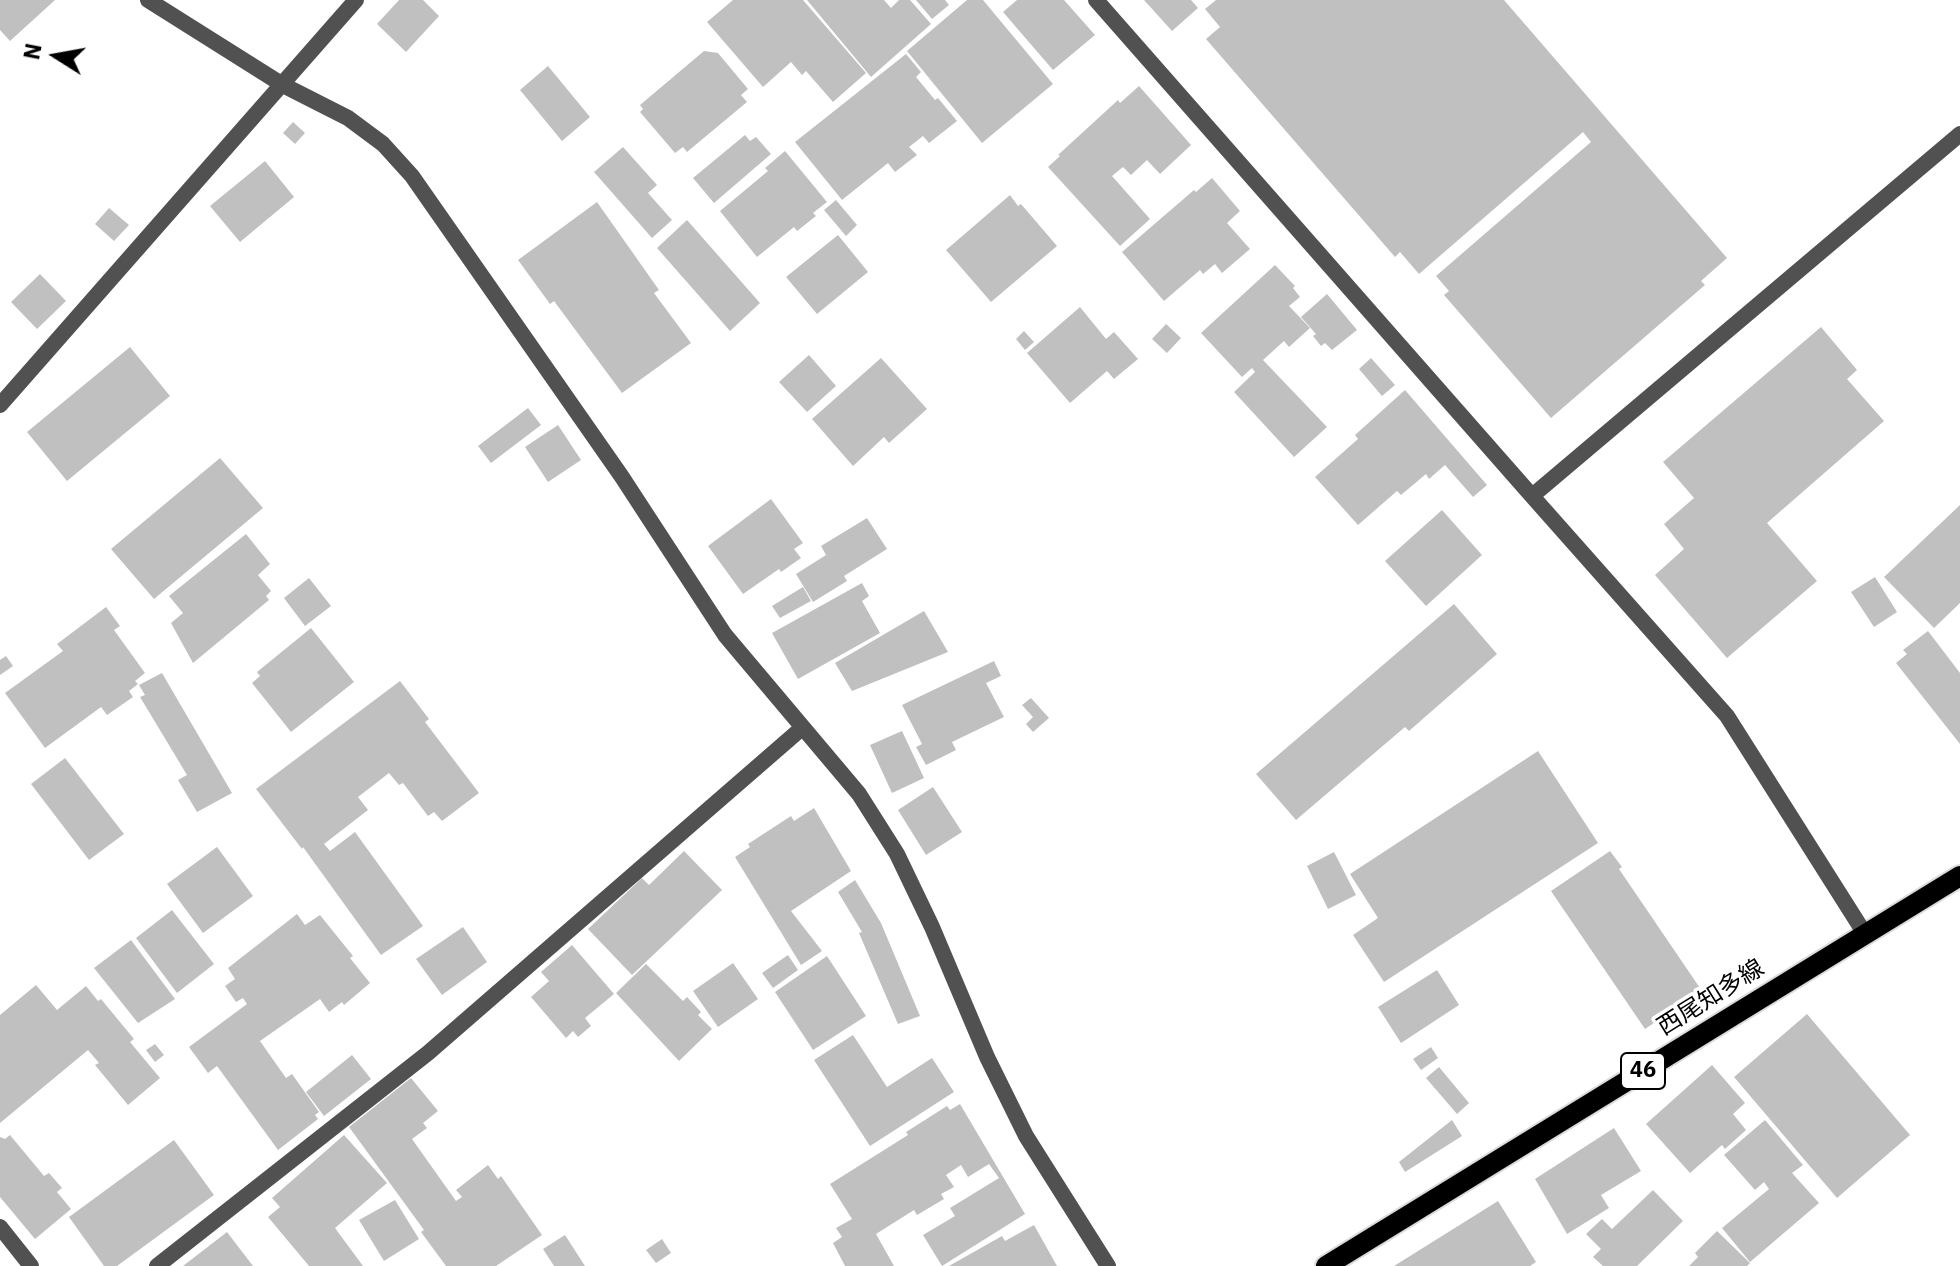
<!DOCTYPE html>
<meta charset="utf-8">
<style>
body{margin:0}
#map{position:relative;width:1960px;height:1266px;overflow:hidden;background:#fff;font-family:"IBM Plex Sans",sans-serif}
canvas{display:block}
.north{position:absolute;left:16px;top:16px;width:80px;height:80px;-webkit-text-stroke:6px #fff;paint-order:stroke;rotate:281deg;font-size:22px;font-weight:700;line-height:32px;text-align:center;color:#000}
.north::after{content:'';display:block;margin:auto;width:28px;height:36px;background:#000;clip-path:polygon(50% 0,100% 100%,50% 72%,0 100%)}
</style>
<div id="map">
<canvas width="1960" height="1266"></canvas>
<div class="north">N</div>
</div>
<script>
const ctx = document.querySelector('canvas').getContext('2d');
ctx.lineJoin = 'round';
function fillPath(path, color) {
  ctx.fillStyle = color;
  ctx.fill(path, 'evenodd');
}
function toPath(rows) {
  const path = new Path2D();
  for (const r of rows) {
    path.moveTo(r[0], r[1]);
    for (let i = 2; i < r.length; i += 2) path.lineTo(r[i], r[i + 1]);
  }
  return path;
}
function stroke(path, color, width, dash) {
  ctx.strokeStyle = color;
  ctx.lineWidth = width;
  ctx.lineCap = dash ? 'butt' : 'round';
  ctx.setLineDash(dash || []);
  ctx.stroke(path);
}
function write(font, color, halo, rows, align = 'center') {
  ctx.font = font + ' "IBM Plex Sans","Noto Sans JP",sans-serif';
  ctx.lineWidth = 7;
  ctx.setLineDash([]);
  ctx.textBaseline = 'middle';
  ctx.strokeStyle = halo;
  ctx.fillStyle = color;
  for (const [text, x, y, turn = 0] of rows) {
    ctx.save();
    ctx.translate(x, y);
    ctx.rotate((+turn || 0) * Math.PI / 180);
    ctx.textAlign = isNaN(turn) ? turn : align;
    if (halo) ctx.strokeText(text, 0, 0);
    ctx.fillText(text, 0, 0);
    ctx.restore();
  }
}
fillPath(toPath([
 [0,0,55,0,10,41,0,30],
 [399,0,423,0,439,16,406,52,377,24],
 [733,0,803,0,866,73,833,102,806,71,802,75,791,62,763,87,707,22],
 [807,0,884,0,891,8,899,0,910,0,931,24,871,77],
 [916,0,945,0,949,5,932,19],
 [967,0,983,0,1053,84,982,143,907,51],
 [1017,0,1064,0,1095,35,1053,70,1003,12],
 [1144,0,1191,0,1198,8,1172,31],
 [1216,0,1504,0,1727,258,1701,281,1705,285,1551,418,1444,295,1449,291,1436,276,1591,142,1583,132,1419,274,1400,252,1395,257,1206,39,1220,27,1205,9],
 [704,51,718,53,748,89,741,95,747,102,687,152,683,147,675,153,640,112,643,109,640,105],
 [906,54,921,72,916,77,935,100,938,98,957,121,929,143,923,136,909,147,917,155,895,172,888,163,842,200,795,142],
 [548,66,590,117,562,141,520,90],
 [1139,86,1191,145,1160,174,1147,160,1131,175,1123,167,1112,176,1150,219,1120,246,1048,167,1060,156,1058,155,1118,100,1120,103],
 [293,122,305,133,295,144,283,133],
 [745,135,750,141,756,137,771,154,714,203,693,178],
 [623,147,657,185,648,193,672,220,652,238,594,172],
 [785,151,827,202,813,213,816,216,797,231,794,227,757,257,720,211,768,171,765,168],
 [265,161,294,197,240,242,210,206],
 [1212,178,1240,211,1227,223,1250,249,1222,273,1215,264,1203,274,1200,270,1164,301,1122,252,1194,190,1196,192],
 [1010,195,1018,206,1021,204,1057,246,991,302,946,250],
 [836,200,857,225,846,236,824,210],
 [597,202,659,290,654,293,691,343,622,393,554,301,550,304,518,260],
 [109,208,129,225,114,241,95,224],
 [687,220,760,303,730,331,657,248],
 [838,235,868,272,817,314,786,277],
 [1275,265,1295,286,1293,288,1300,297,1289,306,1310,328,1289,347,1284,341,1263,360,1327,427,1294,457,1234,392,1255,372,1252,368,1242,377,1201,333],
 [40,274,66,301,37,329,11,302],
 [1327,294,1357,330,1332,350,1325,343,1321,346,1313,336,1316,334,1301,317],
 [1080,307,1106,339,1114,332,1138,359,1114,379,1107,371,1070,403,1027,353],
 [1166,324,1181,338,1167,353,1152,339],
 [1821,327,1857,370,1847,379,1884,421,1767,523,1817,581,1727,658,1655,575,1684,549,1664,524,1694,498,1663,462],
 [1024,331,1034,342,1025,350,1016,339],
 [130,347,170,396,67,481,27,432],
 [809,355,836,386,807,412,779,382],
 [881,358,927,409,889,443,884,437,853,466,812,419],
 [1371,358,1395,385,1382,396,1359,369],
 [1405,390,1487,485,1473,497,1445,465,1429,479,1426,474,1401,495,1397,491,1358,525,1315,477,1358,439,1355,435],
 [528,408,541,425,491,463,478,446],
 [558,425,581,460,548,482,525,447],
 [220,458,263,508,154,599,111,549],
 [771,499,803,543,794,549,801,558,781,572,779,569,743,594,708,546],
 [1960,505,1960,603,1934,628,1884,577],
 [1442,510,1482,555,1426,606,1385,561],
 [867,518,887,549,844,576,847,581,813,602,796,574,826,555,821,546],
 [246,534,270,564,258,575,271,591,266,596,269,600,193,663,171,623,183,613,169,596],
 [1875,577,1897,612,1874,627,1851,592],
 [309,578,331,606,305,626,284,598],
 [862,583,869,596,862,601,880,633,798,679,772,633],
 [803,587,811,601,780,618,772,606],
 [1454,604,1497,654,1409,731,1405,727,1296,820,1256,774],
 [106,607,120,626,114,630,145,673,135,681,138,684,129,691,133,697,107,715,101,707,45,748,5,693,63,651,57,644],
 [924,611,948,652,852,691,835,663],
 [311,628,354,682,291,732,252,683,260,676,257,672],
 [1928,631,1960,673,1960,744,1896,663,1907,654,1903,650],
 [6,656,13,666,0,675,0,660],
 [994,661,1001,676,986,683,1004,717,952,742,956,750,926,765,916,747,922,744,902,705],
 [162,673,232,793,197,812,178,780,187,775,140,697,145,695,139,685],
 [400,681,429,719,425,722,479,793,442,821,434,812,428,816,403,783,399,785,389,773,358,797,368,810,324,844,330,851,355,832,423,926,381,955,303,847,302,849,256,789],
 [1031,698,1049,718,1033,732,1026,724,1033,717,1022,705],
 [902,731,924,778,892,793,870,745],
 [1538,751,1598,843,1384,982,1353,935,1378,918,1350,874],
 [65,758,124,834,89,860,31,784],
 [933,787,962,832,926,855,898,810],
 [814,808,851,871,791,911,822,951,801,965,735,857,750,847,748,844,791,816,794,821],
 [217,847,253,896,203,933,167,884],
 [684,851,722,890,632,975,588,929,642,878,649,885],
 [1610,851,1622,867,1619,869,1702,991,1645,1029,1551,891],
 [1334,852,1356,895,1328,909,1307,866],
 [855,880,881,923,920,1016,898,1024,859,933,862,932,838,892],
 [172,910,214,964,177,993,136,938],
 [297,914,305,925,320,915,353,956,350,958,370,983,344,1005,342,1002,329,1012,320,999,260,1041,286,1078,292,1074,319,1112,315,1115,318,1119,278,1150,217,1066,208,1073,189,1047,247,1004,243,998,236,1002,225,986,235,979,228,968],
 [463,927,487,962,442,995,416,959],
 [131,940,175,999,138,1023,94,968],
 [572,945,614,994,585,1018,591,1026,578,1037,573,1031,566,1038,531,997,549,981,541,972],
 [788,955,798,970,773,988,762,973],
 [827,956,866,1016,813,1050,775,992],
 [733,963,758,999,718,1027,693,991],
 [646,964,683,1001,687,997,701,1012,698,1015,712,1029,679,1061,616,993],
 [1437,970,1459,1005,1401,1043,1378,1007],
 [36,985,57,1010,86,986,98,1001,101,999,134,1039,130,1042,160,1078,128,1105,95,1065,99,1063,88,1050,0,1123,0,1015],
 [1807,1014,1910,1135,1837,1198,1734,1077],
 [853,1035,887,1087,932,1058,954,1092,870,1146,814,1060],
 [155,1044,164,1055,155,1062,146,1050],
 [1431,1047,1438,1058,1421,1070,1413,1059],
 [352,1055,371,1079,324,1116,306,1092],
 [1712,1065,1745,1103,1733,1114,1746,1130,1725,1149,1722,1145,1690,1173,1646,1124],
 [1439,1067,1469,1103,1457,1114,1426,1078],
 [411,1078,438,1111,423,1123,427,1128,412,1139,456,1201,462,1197,456,1190,488,1165,498,1179,501,1176,542,1235,496,1266,446,1266,421,1232,424,1230,349,1127],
 [960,1104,1025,1214,942,1266,923,1235,955,1216,950,1208,999,1178,989,1164,968,1177,961,1165,946,1175,954,1187,941,1194,944,1199,917,1215,914,1210,876,1234,894,1266,845,1266,833,1243,842,1237,836,1228,852,1219,830,1184,908,1135,906,1132,947,1106,950,1110],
 [1452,1120,1462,1136,1405,1172,1399,1162],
 [1765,1120,1803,1165,1792,1173,1819,1203,1750,1262,1722,1228,1769,1189,1764,1182,1755,1190,1724,1155],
 [1614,1128,1641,1171,1601,1195,1609,1208,1567,1234,1535,1179],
 [10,1135,44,1176,49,1173,62,1188,57,1192,71,1209,35,1239,0,1197,0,1137,5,1139],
 [344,1135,387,1183,335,1228,363,1266,309,1266,268,1217,280,1207,272,1198],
 [174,1140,214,1195,117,1266,104,1266,69,1217],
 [1653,1190,1683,1221,1637,1266,1603,1266,1593,1257,1601,1249,1586,1234,1602,1219,1612,1229],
 [395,1200,419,1239,384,1261,359,1220],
 [1498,1201,1536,1262,1530,1266,1394,1266],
 [1034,1225,1057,1266,949,1266,1002,1236,1005,1241],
 [1717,1231,1750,1263,1747,1266,1689,1266,1698,1257,1695,1253],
 [227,1232,253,1266,183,1266],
 [565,1235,585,1266,554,1266,543,1249],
 [662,1239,671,1253,656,1263,646,1250]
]), '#c0c0c0');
const primary = toPath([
 [1326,1266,1960,876]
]);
stroke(primary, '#dbdbdb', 24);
stroke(toPath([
 [148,0,283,85,348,118,383,144,412,176,622,477,725,635,859,794,897,854,932,927,987,1057,1026,1136,1108,1266],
 [1096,0,1532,496,1960,134],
 [0,405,356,0],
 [1532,496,1727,716,1865,934],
 [0,1227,31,1266],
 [157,1266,428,1053,802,728]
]), '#515151', 16);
stroke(primary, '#000', 20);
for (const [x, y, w] of [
 [1643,1071,44]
]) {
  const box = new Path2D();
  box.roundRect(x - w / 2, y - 18, w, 36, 6);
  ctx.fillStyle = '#fff';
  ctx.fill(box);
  stroke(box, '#000', 2);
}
write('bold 22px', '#000', null, [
 ["46",1643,1071]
]);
write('24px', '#000', '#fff', [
 ["西尾知多線",1711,998,-32]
]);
</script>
